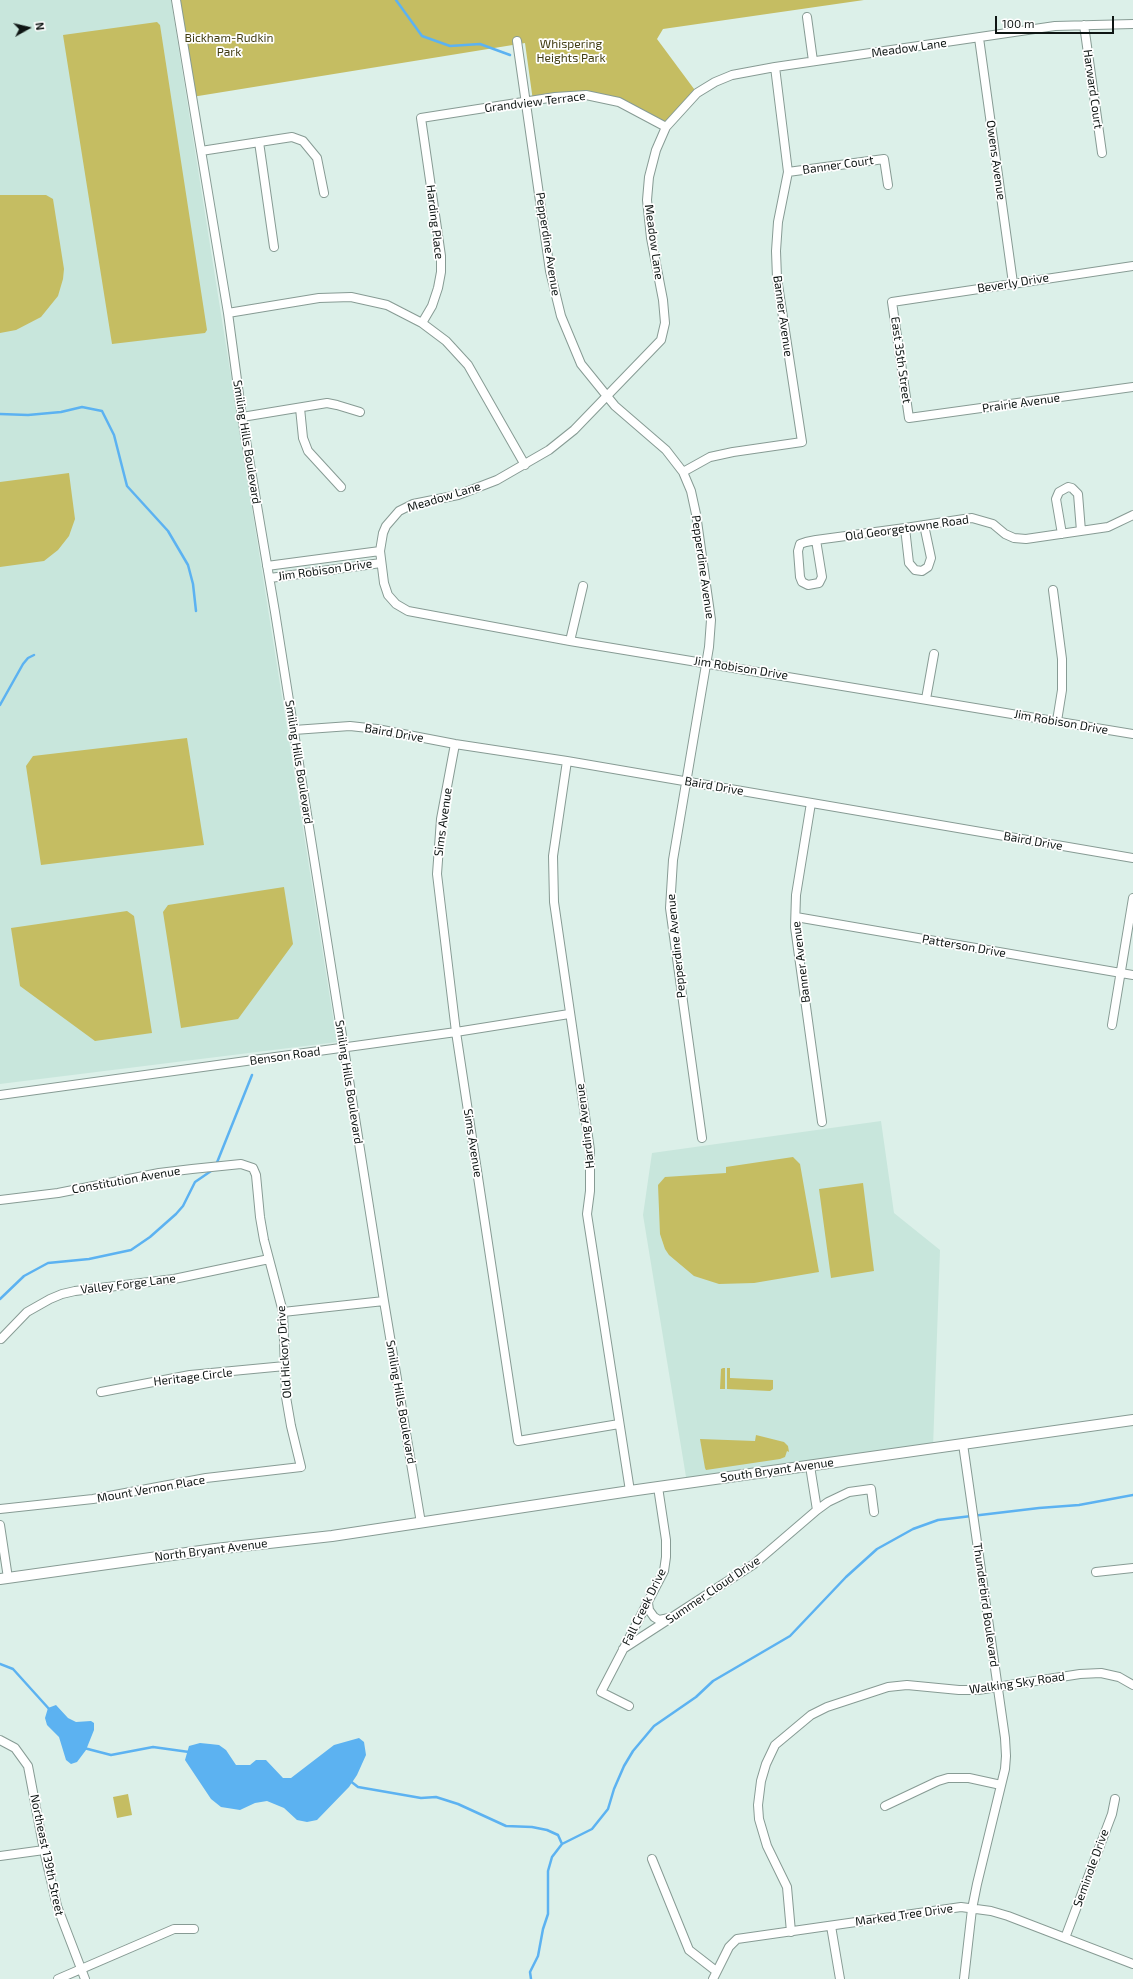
<!DOCTYPE html>
<style>
body{margin:0}
#map{position:relative;width:1133px;height:1979px;overflow:hidden;background:#dcf0e9;font-family:"Exo 2",sans-serif}
canvas{display:block}
.north{position:absolute;left:8px;top:8px;width:40px;height:40px;-webkit-text-stroke:3px #fff;paint-order:stroke;rotate:82deg;font-size:11px;font-weight:700;line-height:16px;text-align:center;color:#0e1513}
.north::after{content:'';display:block;margin:auto;width:14px;height:18px;background:#0e1513;clip-path:polygon(50% 0,100% 100%,50% 72%,0 100%)}
.scale{position:absolute;left:995px;top:16px;width:119px;height:18px;box-sizing:border-box;border:2px solid #0e1513;border-top:0;padding-left:5px;font-size:12px;line-height:14px;white-space:nowrap;color:#0e1513;-webkit-text-stroke:3px #fff;paint-order:stroke}
</style>
<div id="map">
<canvas width="1133" height="1979"></canvas>
<div class="north">N</div>
<div class="scale">100 m</div>
</div>
<script>
const ctx = document.querySelector('canvas').getContext('2d');
ctx.lineJoin = 'round';
function fillPath(path, color) {
  ctx.fillStyle = color;
  ctx.fill(path, 'evenodd');
}
function toPath(rows) {
  const path = new Path2D();
  for (const r of rows) {
    path.moveTo(r[0], r[1]);
    for (let i = 2; i < r.length; i += 2) path.lineTo(r[i], r[i + 1]);
  }
  return path;
}
function stroke(path, color, width, dash) {
  ctx.strokeStyle = color;
  ctx.lineWidth = width;
  ctx.lineCap = dash ? 'butt' : 'round';
  ctx.setLineDash(dash || []);
  ctx.stroke(path);
}
function write(font, color, halo, rows, align = 'center') {
  ctx.font = font + ' "Exo 2",sans-serif';
  ctx.lineWidth = 3.5;
  ctx.setLineDash([]);
  ctx.textBaseline = 'middle';
  ctx.strokeStyle = halo;
  ctx.fillStyle = color;
  for (const [text, x, y, turn = 0] of rows) {
    ctx.save();
    ctx.translate(x, y);
    ctx.rotate((+turn || 0) * Math.PI / 180);
    ctx.textAlign = isNaN(turn) ? turn : align;
    if (halo) ctx.strokeText(text, 0, 0);
    ctx.fillText(text, 0, 0);
    ctx.restore();
  }
}
fillPath(toPath([
 [0,0,171,0,337,1042,0,1084],
 [881,1121,894,1213,940,1250,933,1448,687,1483,643,1215,652,1153]
]), '#c8e6dc');
fillPath(toPath([
 [177,0,864,0,663,29,657,39,697,93,666,127,607,98,533,101,525,43,192,97],
 [157,22,160,25,207,330,205,333,112,344,63,35],
 [0,195,46,195,53,199,64,269,63,279,58,296,41,317,16,330,0,333],
 [69,473,75,519,69,536,58,550,44,561,0,567,0,482],
 [187,738,204,845,41,865,26,766,33,756],
 [284,887,293,944,238,1019,181,1028,163,912,168,905],
 [127,911,134,916,152,1033,95,1041,20,986,11,928],
 [793,1157,800,1164,819,1272,754,1283,719,1284,694,1276,669,1255,665,1249,660,1234,658,1185,665,1177,726,1173,726,1167],
 [863,1183,874,1271,831,1278,819,1189],
 [723,1368,725,1368,725,1389,720,1389,721,1369],
 [727,1368,730,1368,730,1378,773,1380,773,1389,770,1391,727,1389],
 [756,1435,784,1442,788,1446,789,1452,787,1451,785,1457,780,1459,706,1470,705,1468,700,1439,755,1441],
 [128,1794,132,1815,117,1818,113,1797]
]), '#c5bd62');
fillPath(toPath([
 [56,1705,68,1718,76,1722,91,1721,94,1723,94,1730,86,1750,77,1762,71,1764,66,1760,59,1737,47,1725,45,1718,48,1708],
 [359,1738,364,1742,366,1755,357,1775,349,1787,317,1820,307,1822,297,1820,284,1808,267,1801,255,1803,240,1810,221,1807,211,1799,185,1760,189,1746,200,1743,210,1744,219,1745,226,1750,236,1765,250,1765,256,1760,266,1760,283,1778,291,1778,334,1745]
]), '#5cb2f1');
stroke(toPath([
 [396,0,422,36,450,46,480,44,510,55],
 [0,414,28,415,61,412,82,407,102,411,114,435,127,486,168,531,188,565,193,584,196,611],
 [0,705,23,664,28,658,34,655],
 [216,1165,252,1075],
 [0,1299,24,1276,48,1263,89,1259,131,1250,150,1237,176,1214,183,1206,195,1182,214,1169],
 [0,1664,13,1669,50,1710],
 [84,1748,111,1755,153,1747,189,1752],
 [349,1780,358,1787,421,1798,436,1797,458,1804,506,1826,532,1827,547,1830,558,1835,562,1844],
 [531,1979,530,1972,538,1956,543,1929,548,1914,548,1871,552,1857,562,1844,592,1829,608,1809,614,1789,624,1766,633,1751,654,1726,696,1697,713,1681,790,1636,846,1577,877,1549,913,1529,938,1520,1039,1508,1079,1505,1133,1495]
]), '#5cb2f1', 2.5);
const minor = toPath([
 [176,0,228,313,242,417,275,612,384,1301,421,1523],
 [807,17,813,61],
 [1133,24,1055,26,775,67,732,75,715,82,697,93,666,127,656,150,649,177,647,200,651,238,663,300,665,323,661,340,574,430,549,450,497,480,458,495,413,504,399,511,386,526,383,533,380,551,384,583,388,595,396,604,408,611,570,641,1133,734],
 [1084,25,1102,153],
 [979,38,1013,283],
 [517,41,550,271,561,316,581,364,615,406,666,450,683,472,691,491,696,514,711,620,709,647,673,860,670,908,702,1138],
 [259,142,274,247],
 [201,151,292,137,303,141,317,158,324,193],
 [788,172,884,159,888,185],
 [1133,266,892,302,909,418,1133,387],
 [228,313,319,298,351,297,387,305,422,323,446,341,468,365,525,465],
 [422,323,432,306,438,288,441,272,441,256,421,118,555,97,586,95,619,102,666,127],
 [300,408,303,438,308,451,341,487],
 [242,417,327,403,337,405,360,412],
 [683,472,710,457,733,452,802,442,777,278,776,251,778,222,788,172,775,67],
 [905,528,909,563,915,570,922,571,928,567,931,558,924,525],
 [1062,534,1056,499,1059,492,1068,487,1072,488,1078,494,1081,531],
 [816,540,822,577,819,583,808,585,802,582,800,577,798,551,800,544,806,542,816,540,905,528,964,519,972,518,993,524,1005,534,1014,538,1026,539,1108,527,1133,515],
 [267,566,380,551],
 [270,578,381,563],
 [1053,590,1062,659,1062,690,1057,721],
 [570,641,583,586],
 [926,699,934,654],
 [294,730,350,726,377,729,455,744,567,761,1133,858],
 [455,744,441,819,437,874,456,1032,518,1441,619,1424],
 [567,761,553,856,554,902,590,1150,590,1191,587,1214,630,1491],
 [811,803,796,895,795,927,822,1122],
 [796,917,1133,975],
 [1112,1025,1133,898],
 [0,1095,456,1032,569,1014],
 [0,1200,58,1193,159,1173,192,1169,241,1164,253,1168,256,1175,260,1217,264,1240,283,1312,286,1397,291,1426,301,1467,206,1478,93,1499,0,1509],
 [283,1312,384,1301],
 [1,1339,27,1312,50,1299,62,1294,75,1291,174,1279,269,1259],
 [101,1392,190,1375,285,1366],
 [963,1444,1005,1738,1006,1756,1005,1769,977,1884,972,1909,964,1979],
 [817,1510,828,1502,849,1492,871,1489,874,1512],
 [0,1525,8,1578],
 [1096,1572,1133,1568],
 [648,1603,649,1610,654,1617,659,1620,669,1618],
 [623,1649,754,1564,817,1510,810,1466],
 [629,1706,601,1692,664,1571,666,1557,666,1540,658,1487],
 [0,1740,15,1748,28,1766,44,1850,57,1906,85,1979],
 [885,1806,938,1781,948,1778,969,1778,1001,1785],
 [0,1856,44,1850],
 [652,1859,689,1950,716,1971],
 [831,1926,840,1979],
 [791,1932,787,1887,767,1846,759,1819,758,1805,761,1781,766,1764,775,1745,811,1715,827,1707,888,1687,907,1685,959,1690,978,1690,1080,1674,1101,1673,1119,1677,1133,1685],
 [1065,1938,1112,1814,1115,1799],
 [58,1979,174,1929,194,1929],
 [713,1979,729,1947,737,1939,961,1907,991,1911,1008,1916,1133,1964]
]);
const tertiary = toPath([
 [0,1579,215,1549,332,1536,630,1491,1133,1420]
]);
stroke(minor, '#879b94', 10);
stroke(tertiary, '#879b94', 12);
stroke(minor, '#fff', 8);
stroke(tertiary, '#fff', 10);
write('12px', '#403c11', '#fff', [
 ["Bickham-Rudkin",229,38],
 ["Park",229,52],
 ["Whispering",571,44],
 ["Heights Park",571,58]
]);
write('12px', '#0e1513', '#fff', [
 ["Meadow Lane",909,48,-8],
 ["Harward Court",1093,89,82],
 ["Grandview Terrace",535,102,-7],
 ["Owens Avenue",996,160,82],
 ["Banner Court",838,165,-8],
 ["Harding Place",435,222,83],
 ["Meadow Lane",654,242,82],
 ["Pepperdine Avenue",548,244,81],
 ["Beverly Drive",1013,283,-9],
 ["Banner Avenue",783,316,82],
 ["East 35th Street",901,360,82],
 ["Prairie Avenue",1021,403,-8],
 ["Smiling Hills Boulevard",247,442,81],
 ["Meadow Lane",444,497,-17],
 ["Old Georgetowne Road",907,528,-8],
 ["Pepperdine Avenue",703,567,82],
 ["Jim Robison Drive",325,570,-8],
 ["Jim Robison Drive",741,668,9],
 ["Jim Robison Drive",1061,722,10],
 ["Baird Drive",394,733,10],
 ["Smiling Hills Boulevard",299,762,81],
 ["Baird Drive",714,786,10],
 ["Sims Avenue",443,822,-82],
 ["Baird Drive",1033,841,10],
 ["Pepperdine Avenue",676,946,-96],
 ["Patterson Drive",964,946,10],
 ["Banner Avenue",801,962,-97],
 ["Benson Road",285,1056,-8],
 ["Smiling Hills Boulevard",349,1082,81],
 ["Harding Avenue",585,1126,-97],
 ["Sims Avenue",473,1143,81],
 ["Constitution Avenue",126,1180,-10],
 ["Valley Forge Lane",128,1284,-7],
 ["Old Hickory Drive",284,1352,-94],
 ["Heritage Circle",193,1377,-7],
 ["Smiling Hills Boulevard",401,1402,80],
 ["South Bryant Avenue",777,1470,-8],
 ["Mount Vernon Place",151,1489,-10],
 ["North Bryant Avenue",211,1550,-7],
 ["Summer Cloud Drive",713,1590,-34],
 ["Thunderbird Boulevard",986,1605,82],
 ["Fall Creek Drive",644,1607,-64],
 ["Walking Sky Road",1017,1683,-8],
 ["Northeast 139th Street",47,1855,78],
 ["Seminole Drive",1091,1868,-70],
 ["Marked Tree Drive",904,1915,-8]
]);
</script>
